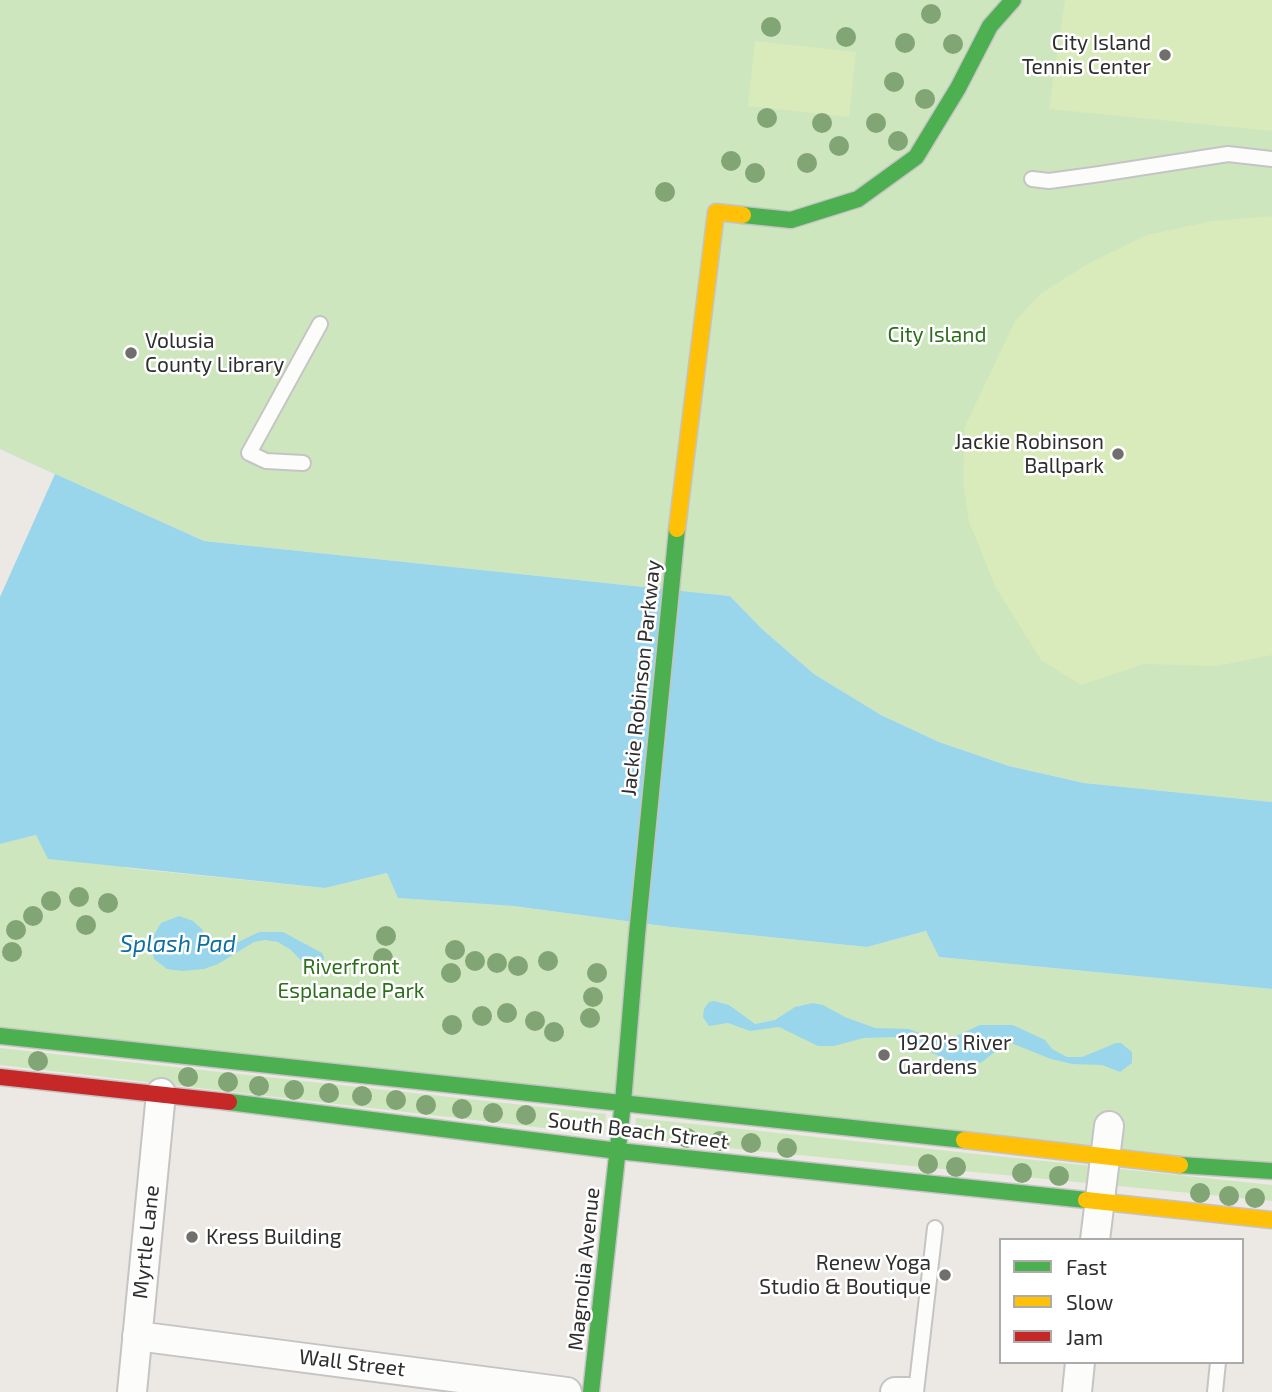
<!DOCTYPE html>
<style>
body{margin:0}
#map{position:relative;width:1272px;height:1392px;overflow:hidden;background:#ece8e4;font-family:"Exo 2",sans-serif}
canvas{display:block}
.legend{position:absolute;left:999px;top:1238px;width:245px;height:126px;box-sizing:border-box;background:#fff;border:2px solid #ababab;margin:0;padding:9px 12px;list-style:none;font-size:21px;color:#2e2e2e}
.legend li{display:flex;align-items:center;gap:14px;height:35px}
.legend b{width:35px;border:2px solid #ababab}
</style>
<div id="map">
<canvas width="1272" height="1392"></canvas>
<ul class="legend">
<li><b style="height:9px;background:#4caf50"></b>Fast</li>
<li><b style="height:9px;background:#ffc107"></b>Slow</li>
<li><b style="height:9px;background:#c62828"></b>Jam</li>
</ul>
</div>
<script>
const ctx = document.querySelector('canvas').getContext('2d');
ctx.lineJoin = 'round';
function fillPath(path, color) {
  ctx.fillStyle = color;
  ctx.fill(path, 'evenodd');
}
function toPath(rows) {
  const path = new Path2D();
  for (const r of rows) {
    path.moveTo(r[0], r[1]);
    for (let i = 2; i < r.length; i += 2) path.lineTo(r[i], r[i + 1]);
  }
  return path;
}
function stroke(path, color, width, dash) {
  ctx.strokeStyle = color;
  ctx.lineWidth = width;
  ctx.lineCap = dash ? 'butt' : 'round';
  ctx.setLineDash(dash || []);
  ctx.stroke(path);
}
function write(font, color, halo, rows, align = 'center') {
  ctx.font = font + ' "Exo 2",sans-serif';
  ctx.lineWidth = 5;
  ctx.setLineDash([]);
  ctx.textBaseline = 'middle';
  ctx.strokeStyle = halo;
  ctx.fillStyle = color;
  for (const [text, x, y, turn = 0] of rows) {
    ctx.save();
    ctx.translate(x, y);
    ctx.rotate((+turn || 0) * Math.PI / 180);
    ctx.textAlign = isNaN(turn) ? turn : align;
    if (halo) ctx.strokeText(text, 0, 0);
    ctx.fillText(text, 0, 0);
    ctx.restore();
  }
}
fillPath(toPath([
 [0,0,1272,0,1272,802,1084,783,1009,766,939,742,881,715,814,674,762,629,730,596,204,541,0,449],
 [36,835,127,868,325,888,387,873,399,898,513,906,671,927,867,947,927,931,939,957,1272,989,1272,1171,0,1036,0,844],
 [0,1048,606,1114,604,1135,0,1065],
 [636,1118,1272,1185,1272,1201,634,1139]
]), '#cee6be');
fillPath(toPath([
 [1065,0,1272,0,1272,131,1049,109],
 [755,41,856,52,849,117,748,106],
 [1272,216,1272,655,1217,666,1144,664,1081,685,1041,660,995,586,969,522,963,481,965,426,1015,321,1040,294,1089,263,1147,235,1212,221]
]), '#d9eabb');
fillPath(toPath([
 [0,449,204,541,730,596,762,629,814,674,881,715,939,742,1009,766,1084,783,1272,802,1272,989,939,957,926,931,867,947,671,927,513,906,398,898,387,873,325,888,48,859,36,835,0,844],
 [179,916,193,921,202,929,207,943,218,948,226,948,259,932,283,932,322,953,324,957,324,965,319,970,312,972,291,950,278,942,265,940,254,942,218,964,204,969,182,971,167,969,154,959,151,940,161,923],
 [714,1001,729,1005,755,1024,775,1020,795,1007,813,1003,823,1005,845,1017,875,1028,909,1029,934,1039,956,1036,980,1025,1013,1025,1045,1040,1052,1049,1067,1057,1082,1057,1116,1043,1121,1043,1132,1052,1132,1063,1120,1072,1102,1065,1072,1064,1051,1059,1011,1043,1002,1046,982,1062,972,1065,948,1060,896,1037,864,1038,834,1046,818,1046,779,1027,750,1031,728,1023,709,1026,703,1017,704,1009,709,1002]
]), '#99d6ec');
fillPath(toPath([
 [0,449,55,474,0,597]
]), '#ece8e4');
const lane = toPath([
 [1032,179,1049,181,1100,174,1228,154,1272,159],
 [303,463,266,461,249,453,320,324],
 [916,1392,935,1228],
 [1215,1392,1218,1362]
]);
const street = toPath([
 [1095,1240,1109,1126],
 [137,1336,567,1392],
 [132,1392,161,1093],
 [895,1392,908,1392],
 [1077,1392,1080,1362]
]);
const fast = toPath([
 [743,215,791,220,858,199,916,157,958,88,990,26,1013,0],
 [0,1036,964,1140],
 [229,1102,618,1151,1086,1200],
 [1180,1165,1272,1171],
 [591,1392,623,1102,637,935,677,529]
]);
const slow = toPath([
 [677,529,716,212,743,215],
 [964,1140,1180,1165],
 [1086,1200,1272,1220]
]);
const jam = toPath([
 [0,1077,229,1102]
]);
stroke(lane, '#c5c4c5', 18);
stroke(street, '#c5c4c5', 32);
stroke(fast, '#c5c4c5', 19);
stroke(slow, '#c5c4c5', 19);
stroke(jam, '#c5c4c5', 19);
stroke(lane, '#fcfcfb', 14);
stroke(street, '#fcfcfb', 28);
stroke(fast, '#4caf50', 16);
stroke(slow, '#ffc107', 16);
stroke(jam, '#c62828', 16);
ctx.fillStyle = '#82a575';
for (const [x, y] of [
 [931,14],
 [771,27],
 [846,37],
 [905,43],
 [953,44],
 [894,82],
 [925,99],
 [767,118],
 [822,123],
 [876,123],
 [898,141],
 [839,146],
 [731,161],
 [807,163],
 [755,173],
 [665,192],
 [79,897],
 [51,901],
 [108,903],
 [33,916],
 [86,925],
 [16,930],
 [386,936],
 [455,950],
 [12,952],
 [383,958],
 [475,961],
 [548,961],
 [497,963],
 [518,966],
 [451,973],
 [597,973],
 [593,997],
 [507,1013],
 [482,1016],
 [590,1018],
 [535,1021],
 [452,1025],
 [554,1032],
 [38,1061],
 [188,1077],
 [228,1082],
 [259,1086],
 [294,1090],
 [329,1093],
 [362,1096],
 [396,1100],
 [426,1105],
 [462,1109],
 [493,1113],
 [526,1115],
 [687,1138],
 [720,1141],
 [751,1143],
 [787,1148],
 [928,1164],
 [956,1167],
 [1022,1173],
 [1059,1176],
 [1200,1193],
 [1229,1196],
 [1255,1198]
]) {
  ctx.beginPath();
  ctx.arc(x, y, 10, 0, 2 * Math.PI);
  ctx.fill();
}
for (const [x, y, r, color] of [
 [1165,55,7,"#706f6e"],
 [131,353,7,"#706f6e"],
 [1118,454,7,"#706f6e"],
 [884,1055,7,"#706f6e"],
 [192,1237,7,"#706f6e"],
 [945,1275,7,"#706f6e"]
]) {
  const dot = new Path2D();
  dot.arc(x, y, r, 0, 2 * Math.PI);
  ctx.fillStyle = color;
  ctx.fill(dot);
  stroke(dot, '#fff', 2.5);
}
write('21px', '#2e2e2e', '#fff', [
 ["City Island",1151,43],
 ["Tennis Center",1151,67],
 ["Volusia",145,341,"left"],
 ["County Library",145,365,"left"],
 ["Jackie Robinson",1104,442],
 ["Ballpark",1104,466],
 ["1920's River",898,1043,"left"],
 ["Gardens",898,1067,"left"],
 ["Kress Building",206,1237,"left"],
 ["Renew Yoga",931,1263],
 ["Studio & Boutique",931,1287]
], 'right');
write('21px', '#2c6e1b', '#fff', [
 ["City Island",937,335],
 ["Riverfront",351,967],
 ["Esplanade Park",351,991]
]);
write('21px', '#2e2e2e', '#fff', [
 ["Jackie Robinson Parkway",641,678,-84],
 ["South Beach Street",638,1131,7],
 ["Myrtle Lane",146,1242,-84],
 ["Magnolia Avenue",584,1269,-84],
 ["Wall Street",352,1363,7]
]);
write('italic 23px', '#0d6fa3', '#fff', [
 ["Splash Pad",178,944]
]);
</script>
